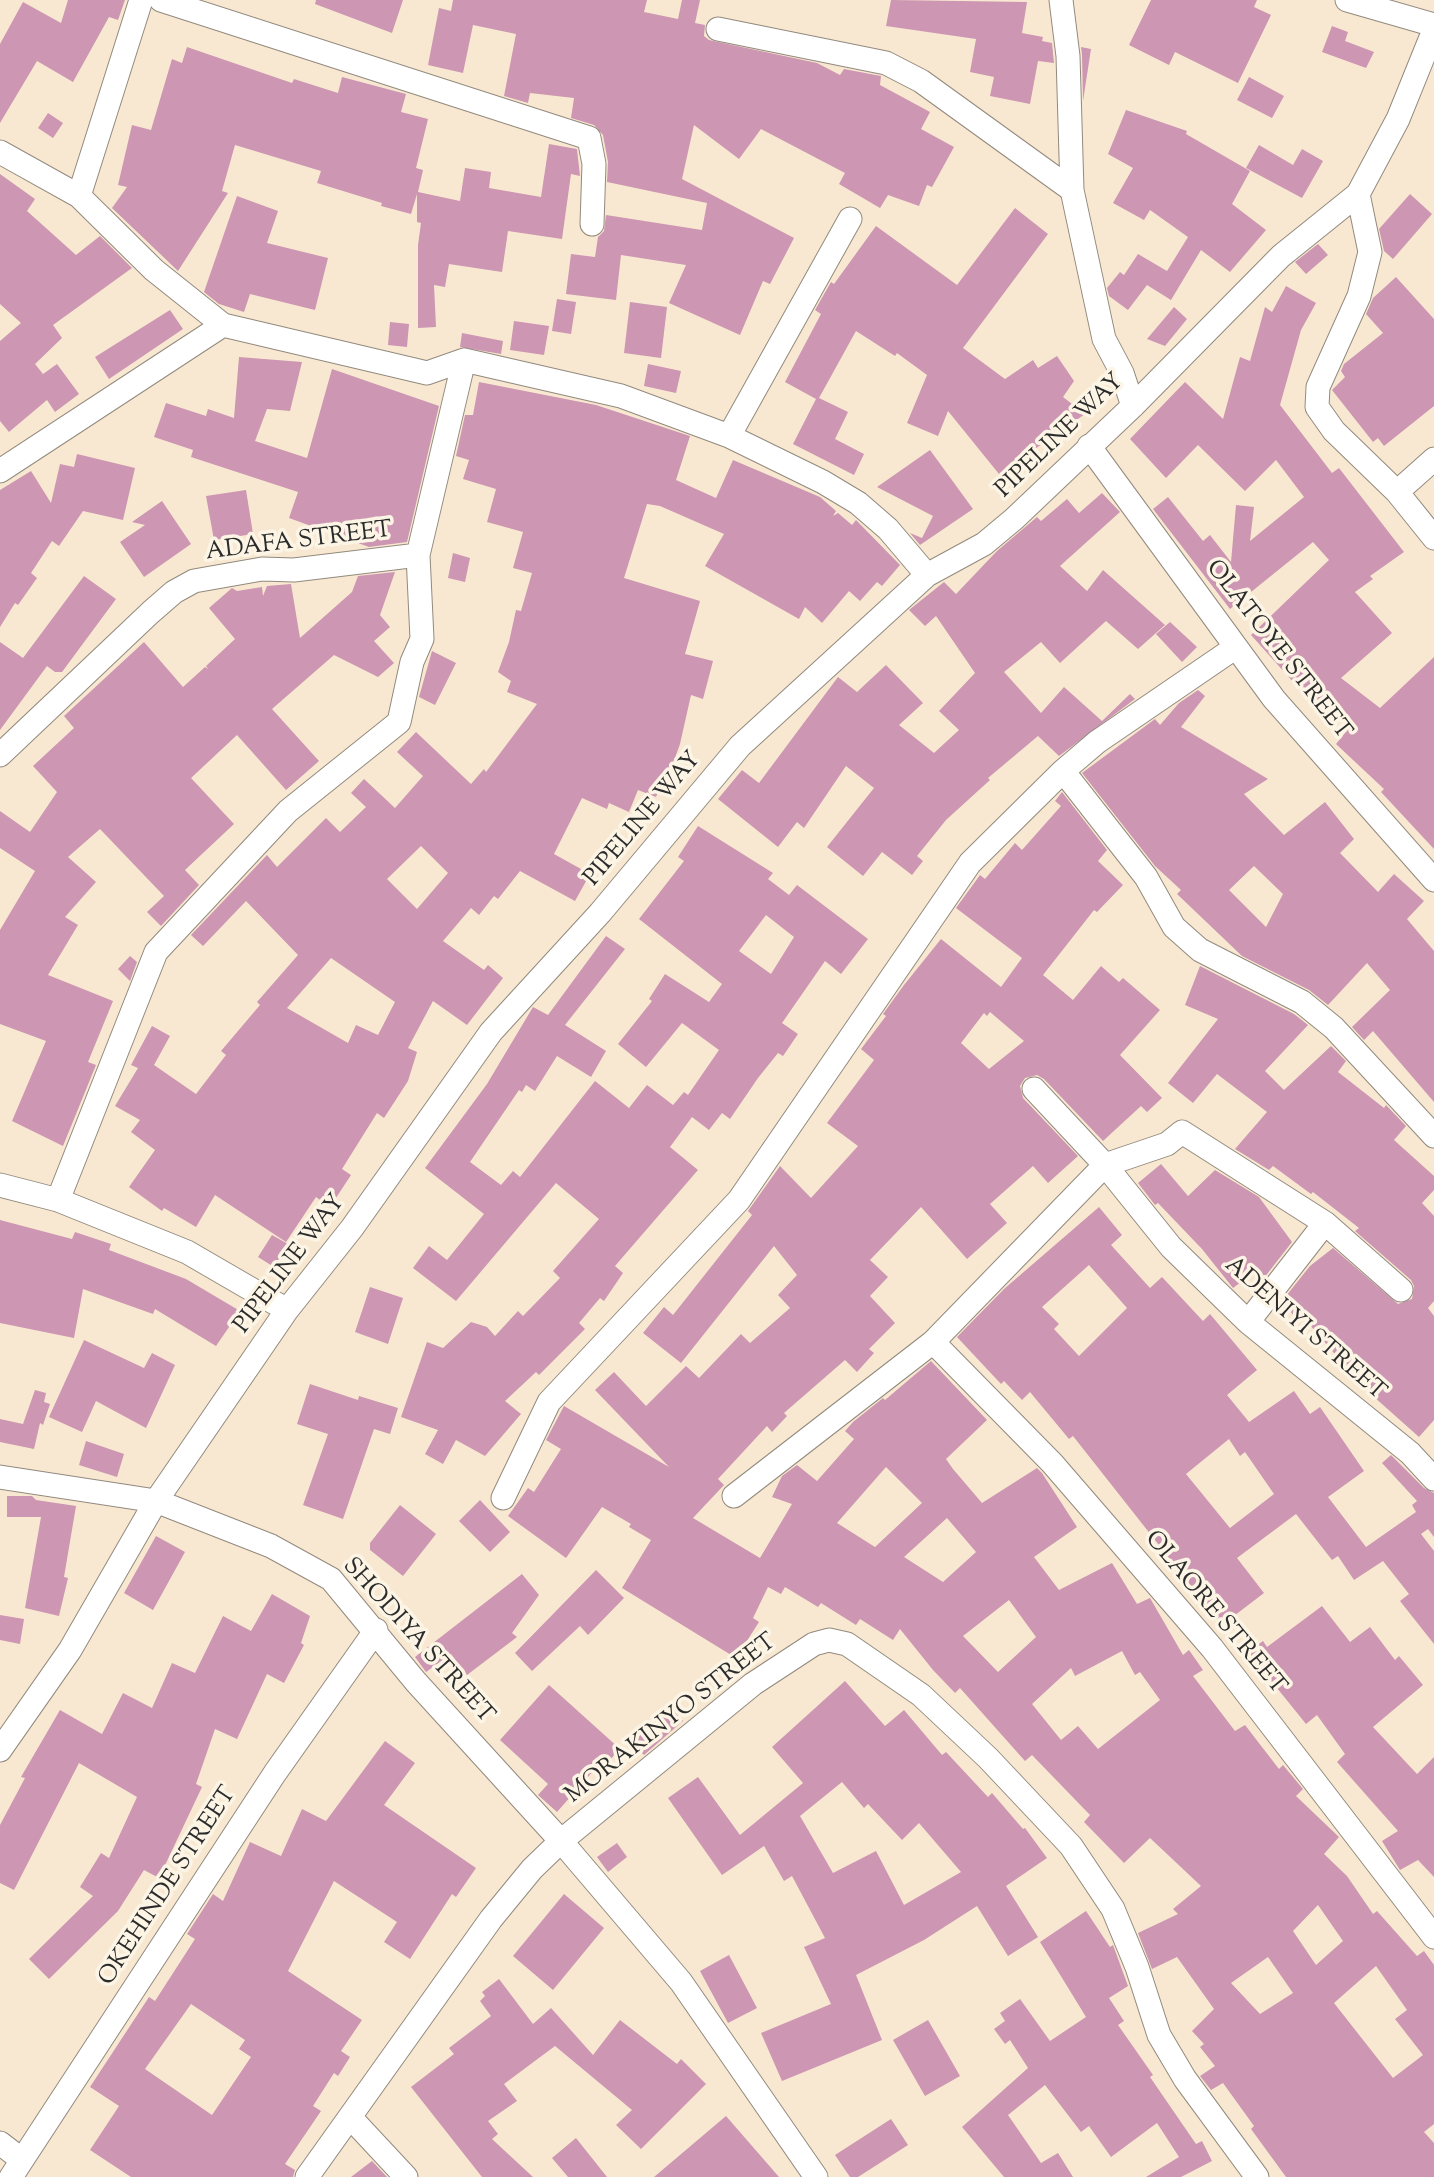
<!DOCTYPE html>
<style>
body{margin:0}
canvas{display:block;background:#f8e8d1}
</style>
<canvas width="1434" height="2177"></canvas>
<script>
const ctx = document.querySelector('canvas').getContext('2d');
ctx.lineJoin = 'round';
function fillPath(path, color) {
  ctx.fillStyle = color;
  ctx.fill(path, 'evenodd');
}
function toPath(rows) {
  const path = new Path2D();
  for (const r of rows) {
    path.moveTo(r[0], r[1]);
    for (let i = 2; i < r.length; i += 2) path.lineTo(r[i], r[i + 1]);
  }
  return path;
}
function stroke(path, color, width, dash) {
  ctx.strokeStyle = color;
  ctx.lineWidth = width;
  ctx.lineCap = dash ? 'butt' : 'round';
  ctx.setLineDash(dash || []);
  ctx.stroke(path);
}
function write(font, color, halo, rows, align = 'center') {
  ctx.font = font + ' "Sorts Mill Goudy",serif';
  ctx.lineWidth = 7;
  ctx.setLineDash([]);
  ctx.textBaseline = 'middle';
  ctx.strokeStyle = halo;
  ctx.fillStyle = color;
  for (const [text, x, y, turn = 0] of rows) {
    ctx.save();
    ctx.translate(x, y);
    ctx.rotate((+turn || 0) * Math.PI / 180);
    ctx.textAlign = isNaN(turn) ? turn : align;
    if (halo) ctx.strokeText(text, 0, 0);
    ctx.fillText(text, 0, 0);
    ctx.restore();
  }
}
fillPath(toPath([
 [68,0,125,0,118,20,109,17,73,82,37,61,0,123,0,44,23,2,61,23],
 [316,0,403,0,392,33,315,4],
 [453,0,647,0,644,12,678,19,682,0,700,0,695,23,705,25,704,36,709,40,817,63,840,75,844,69,881,76,880,85,930,112,921,129,954,147,932,187,927,185,919,206,888,195,880,208,839,184,845,173,761,129,739,159,694,125,682,179,794,238,770,284,763,281,740,335,669,303,686,265,621,255,616,300,566,294,571,254,595,257,598,237,604,231,606,215,702,230,707,203,607,182,608,162,603,135,594,125,571,118,574,98,530,93,528,103,504,96,516,34,473,25,463,73,428,65,439,8,451,11],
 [891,0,1027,2,1022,33,1043,37,1042,41,1052,43,1054,63,1038,61,1030,104,990,96,994,77,970,72,976,39,886,26],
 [1151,0,1257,0,1254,7,1271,15,1238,83,1175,52,1169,65,1129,45],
 [1332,26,1348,32,1345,41,1374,52,1366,68,1322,52],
 [187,47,292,83,294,79,338,93,342,77,406,94,401,112,428,119,416,168,423,170,418,192,460,201,465,168,491,172,489,188,541,197,549,144,577,149,580,176,571,174,562,239,508,231,502,272,449,264,445,287,434,285,436,327,418,328,418,245,421,223,417,222,417,194,411,214,381,206,382,203,317,183,321,171,235,145,222,191,228,193,178,271,112,208,127,187,118,185,132,125,151,130,172,59,182,63],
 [1081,47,1091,49,1083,101,1082,55],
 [1249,77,1284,96,1272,118,1237,100],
 [1126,110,1187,131,1186,134,1250,171,1232,204,1266,230,1230,272,1201,250,1171,300,1147,285,1128,310,1109,296,1107,288,1120,272,1124,275,1138,254,1167,271,1188,237,1150,210,1144,220,1113,203,1133,168,1108,154],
 [48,113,63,123,53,138,38,128],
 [1259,145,1293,165,1302,149,1323,161,1302,198,1246,168],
 [0,174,35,199,27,211,76,255,100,236,132,268,53,325,62,338,35,364,43,374,57,364,79,394,55,412,47,400,9,432,0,421,0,341,21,323,0,304],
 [1410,194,1432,214,1393,259,1384,251,1379,229],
 [237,196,278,211,267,243,328,258,315,310,250,294,244,312,219,304,204,292],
 [1015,208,1048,234,963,348,1005,379,1033,360,1038,368,1057,356,1074,381,1063,397,1085,414,999,474,948,411,938,436,907,423,927,375,897,353,895,356,856,331,819,398,848,412,835,439,864,454,854,475,793,444,816,399,785,382,821,314,815,310,831,282,834,284,876,226,957,285],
 [1318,244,1328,255,1306,274,1295,262],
 [1396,277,1434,319,1434,406,1384,446,1378,438,1373,442,1332,390,1345,377,1341,371,1344,364,1383,333,1366,314,1373,298],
 [1286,286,1316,303,1301,330,1280,405,1332,473,1339,468,1404,552,1370,576,1373,579,1355,592,1392,633,1341,678,1380,708,1434,657,1434,849,1381,792,1384,789,1336,744,1350,727,1295,684,1251,635,1329,560,1313,542,1230,609,1153,509,1168,497,1203,541,1210,535,1231,562,1236,505,1254,507,1250,541,1304,497,1276,460,1245,491,1198,445,1166,478,1130,439,1185,382,1223,419,1240,357,1250,361,1265,307,1272,312],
 [557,299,576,302,571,334,552,331],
 [630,302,667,307,661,358,624,353],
 [1174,307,1187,319,1165,346,1147,339],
 [170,310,183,329,109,379,95,357],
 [514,321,549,326,544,355,510,350],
 [390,322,409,324,407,347,388,345],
 [462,333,503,341,501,354,460,347],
 [239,357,302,362,290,411,267,409,255,441,307,458,332,369,439,406,407,542,369,547,289,518,298,492,191,457,193,450,154,437,166,403,206,416,208,409,234,418],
 [648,364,681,371,676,393,644,386],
 [479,382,596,405,690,436,676,480,716,498,733,460,820,497,836,511,833,516,838,513,852,525,856,520,900,565,882,586,877,582,860,601,849,591,822,623,805,607,799,619,705,566,724,534,660,506,647,504,624,578,700,601,685,654,713,661,703,699,691,695,680,744,667,780,663,779,656,797,638,790,629,812,609,803,607,809,582,798,554,854,590,874,575,901,520,871,498,899,494,896,479,915,471,908,443,941,484,970,488,965,503,978,467,1025,433,1001,408,1048,417,1052,408,1081,384,1118,377,1113,342,1169,351,1175,330,1207,316,1197,286,1242,215,1195,196,1227,164,1208,162,1211,129,1187,155,1150,131,1132,140,1120,115,1106,138,1068,131,1065,152,1026,170,1036,154,1065,196,1094,226,1055,221,1051,260,1005,257,1002,298,955,246,901,203,946,191,935,267,855,277,867,326,818,340,832,366,807,351,793,364,779,395,808,423,776,397,752,416,732,471,784,484,769,486,772,537,704,507,692,511,681,498,672,509,642,516,610,521,611,532,573,513,568,523,532,487,522,496,489,463,479,469,460,456,456,465,415,473,415],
 [421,846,448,873,417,909,387,879],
 [331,958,395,1002,378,1035,356,1025,348,1043,287,1008],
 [930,450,973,509,920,545,910,533,922,538,933,516,877,487],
 [77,454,135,468,123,520,83,511,59,546,52,541,31,573,37,578,18,605,15,603,0,627,0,490,31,471,51,503,60,464,74,467],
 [246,490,253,534,214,540,206,496],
 [1102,493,1120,512,1060,566,1087,591,1103,570,1165,625,1138,649,1106,621,1060,663,1041,642,1004,672,1041,713,1064,687,1102,721,1130,694,1135,699,1059,756,1038,736,988,778,990,780,946,820,917,856,923,861,912,875,882,852,863,876,827,847,874,788,846,766,804,828,797,822,778,847,718,799,742,770,759,783,838,677,857,692,886,665,923,703,899,725,934,753,959,730,939,711,975,673,936,616,925,626,909,610,944,582,956,594,997,551,1037,517,1041,521,1067,499,1079,513],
 [162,501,191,544,144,577,120,542,145,525,132,522],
 [453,553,470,558,465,582,448,578],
 [395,572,380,615,390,627,374,641,394,663,378,677,334,655,272,709,319,761,286,790,237,735,191,778,234,824,185,870,199,885,161,926,147,912,164,896,100,829,68,857,96,882,65,917,78,925,48,975,113,1001,88,1062,96,1065,63,1146,12,1121,46,1041,0,1024,0,930,35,871,0,848,0,811,30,832,57,792,33,766,74,728,64,716,144,642,183,687,205,667,208,669,206,666,235,639,209,608,232,588,237,591,262,587,263,596,267,586,291,584,300,638,352,592,358,576],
 [84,576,116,599,62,672,55,672,47,666,0,730,0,642,23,658],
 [1170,622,1197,647,1182,662,1156,634],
 [432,651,456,663,435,705,419,697],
 [1198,690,1205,696,1181,727,1268,779,1244,794,1284,835,1325,802,1354,839,1340,853,1378,892,1394,874,1424,901,1407,919,1434,951,1434,1102,1373,1031,1364,1040,1352,1027,1390,990,1367,963,1328,1005,1309,990,1242,956,1177,894,1181,890,1155,866,1082,773,1155,719,1160,725,1179,703],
 [1254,866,1283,894,1266,927,1229,890],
 [1062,792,1107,850,1098,861,1123,885,1097,912,1094,910,1043,975,1073,1000,1101,966,1119,982,1123,978,1160,1010,1120,1055,1162,1098,1147,1112,1141,1106,1103,1141,1044,1079,1037,1075,1025,1078,1020,1086,1023,1098,1078,1156,1048,1183,1033,1166,990,1204,1007,1223,967,1259,921,1207,870,1260,888,1277,870,1296,895,1323,869,1349,874,1353,857,1372,845,1360,784,1413,787,1416,772,1432,767,1426,718,1479,724,1485,693,1518,760,1558,792,1504,772,1497,782,1476,797,1465,817,1481,854,1439,845,1431,853,1422,883,1398,885,1400,931,1361,987,1420,946,1459,953,1469,982,1503,1037,1468,1042,1473,1077,1527,1034,1557,1059,1590,1112,1563,1137,1604,1150,1598,1183,1655,1189,1650,1203,1670,1193,1676,1235,1731,1245,1725,1279,1769,1283,1765,1303,1789,1296,1796,1339,1837,1324,1854,1347,1876,1373,1914,1377,1911,1417,1956,1424,1951,1434,1965,1434,2124,1424,2132,1434,2143,1434,2177,1286,2177,1251,2129,1254,2126,1223,2083,1211,2090,1200,2076,1215,2066,1200,2047,1204,2044,1192,2031,1214,2009,1177,1957,1152,1969,1138,1933,1178,1914,1173,1909,1201,1886,1150,1838,1124,1863,1084,1822,1090,1815,1032,1755,1025,1761,960,1688,955,1693,933,1670,900,1629,893,1640,860,1619,856,1625,821,1603,818,1607,785,1587,781,1594,768,1587,753,1618,759,1622,736,1658,622,1588,651,1540,629,1527,631,1524,602,1507,566,1558,508,1516,528,1488,534,1492,561,1449,546,1440,564,1406,669,1467,595,1390,614,1372,646,1406,686,1366,699,1378,741,1334,750,1343,790,1308,778,1295,797,1275,774,1246,681,1363,643,1333,664,1307,673,1315,752,1215,748,1211,780,1166,811,1198,858,1146,827,1123,874,1060,861,1049,886,1016,883,1014,904,985,941,939,1001,987,1022,958,956,908,980,875,985,879,1015,843,1022,850,1061,806,1055,801],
 [990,1012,1024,1041,989,1069,961,1043,984,1013,987,1016],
 [886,1467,922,1503,875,1547,837,1523],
 [947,1518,976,1552,943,1582,904,1557],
 [1009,1600,1036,1637,998,1672,963,1636],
 [1122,1651,1135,1675,1140,1672,1160,1700,1098,1749,1078,1726,1061,1740,1032,1704,1071,1668,1075,1676],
 [1318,1905,1343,1941,1316,1965,1293,1931],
 [1268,1957,1293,1993,1260,2014,1231,1983],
 [1376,1966,1407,2010,1395,2019,1423,2055,1393,2078,1334,2003],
 [698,826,773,873,768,879,789,895,797,885,868,939,841,974,825,961,782,1023,798,1034,783,1056,778,1053,758,1078,730,1119,722,1113,709,1130,692,1117,670,1147,698,1170,615,1266,623,1273,604,1301,600,1298,579,1323,585,1329,539,1375,536,1372,505,1401,521,1414,485,1456,456,1440,443,1464,425,1454,438,1430,401,1417,427,1342,443,1348,471,1322,487,1327,495,1336,518,1311,523,1316,560,1278,553,1271,599,1219,556,1183,456,1301,413,1268,429,1246,447,1260,484,1214,425,1168,487,1084,533,1007,548,1015,606,936,625,949,565,1025,606,1051,591,1077,557,1056,535,1091,526,1085,522,1092,519,1090,470,1162,501,1185,513,1171,520,1177,595,1081,629,1108,647,1085,673,1105,684,1092,688,1095,719,1050,682,1023,646,1067,618,1044,652,1001,649,999,665,974,709,1002,722,984,639,919,684,861,678,857],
 [766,915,794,937,771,974,739,951],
 [130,956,137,962,130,981,118,969],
 [1200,966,1294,1014,1308,1025,1265,1071,1284,1090,1331,1046,1346,1061,1338,1072,1384,1108,1386,1105,1406,1126,1394,1140,1434,1176,1434,1190,1422,1203,1434,1216,1434,1301,1428,1308,1434,1316,1434,1420,1419,1437,1364,1388,1303,1317,1298,1321,1282,1301,1310,1266,1333,1248,1398,1304,1412,1299,1414,1286,1411,1280,1355,1231,1359,1228,1313,1192,1311,1194,1273,1166,1269,1170,1235,1149,1267,1112,1217,1074,1193,1103,1168,1083,1218,1019,1185,1005],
 [1161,1164,1188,1196,1215,1170,1259,1197,1292,1242,1264,1278,1258,1269,1233,1288,1202,1249,1158,1203,1155,1205,1138,1183],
 [1099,1207,1122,1235,1111,1245,1150,1288,1162,1277,1203,1321,1210,1314,1257,1370,1227,1395,1249,1422,1294,1391,1310,1414,1320,1407,1364,1471,1328,1497,1366,1547,1416,1512,1412,1505,1417,1501,1382,1463,1391,1455,1424,1488,1434,1493,1434,1537,1428,1529,1421,1534,1434,1551,1434,1644,1400,1601,1409,1594,1383,1561,1354,1580,1338,1556,1332,1560,1296,1514,1237,1558,1264,1593,1222,1625,1073,1436,1069,1439,1030,1392,1022,1400,1004,1381,1001,1384,957,1337,1004,1289],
 [1089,1265,1127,1308,1079,1356,1054,1329,1059,1324,1042,1307],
 [1229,1439,1240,1456,1245,1452,1274,1494,1230,1528,1186,1474],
 [0,1220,72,1239,75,1232,111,1244,109,1250,186,1279,240,1311,216,1346,155,1309,153,1314,83,1289,74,1338,0,1323],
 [272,1235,288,1244,274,1267,258,1257],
 [370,1287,403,1298,388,1344,355,1332],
 [84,1340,144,1368,152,1353,175,1365,146,1428,96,1401,82,1432,49,1417],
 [310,1384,358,1400,359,1396,398,1408,390,1434,374,1429,343,1519,303,1505,328,1434,297,1424],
 [35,1390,46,1393,44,1402,50,1404,43,1425,40,1423,34,1449,0,1442,0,1419,23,1424],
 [86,1441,124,1454,117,1477,79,1465],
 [7,1496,32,1496,36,1500,76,1506,64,1577,68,1578,59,1616,25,1608,41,1517,7,1517],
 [480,1500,510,1532,490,1552,459,1521],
 [400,1505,436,1534,403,1576,370,1550,370,1543],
 [156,1536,185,1552,153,1610,124,1593],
 [596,1570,624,1598,588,1635,580,1626,532,1671,515,1653],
 [522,1574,539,1595,512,1633,517,1637,467,1675,451,1654,426,1672,415,1657],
 [272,1594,310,1616,301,1643,304,1645,284,1683,267,1674,237,1739,215,1729,196,1784,202,1787,159,1878,144,1870,118,1911,49,1979,29,1959,93,1896,80,1887,101,1853,109,1858,137,1797,79,1763,14,1890,0,1883,0,1825,25,1778,21,1777,60,1710,102,1734,123,1693,152,1708,172,1663,195,1673,223,1616,251,1631],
 [1322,1606,1350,1642,1370,1627,1395,1660,1399,1656,1423,1685,1373,1727,1417,1774,1434,1757,1434,1877,1418,1860,1400,1870,1382,1841,1398,1831,1337,1762,1345,1754,1317,1715,1306,1724,1248,1652,1263,1641,1267,1647],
 [0,1615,24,1619,20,1644,0,1640],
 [845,1681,885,1726,904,1710,942,1755,946,1752,988,1797,992,1793,1023,1829,1025,1828,1047,1858,1006,1886,1038,1937,1008,1956,977,1906,924,1940,856,1975,882,2040,782,2081,761,2033,831,2004,804,1947,825,1938,792,1876,784,1881,764,1846,722,1875,668,1798,698,1777,740,1835,803,1783,772,1747],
 [842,1782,864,1808,868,1804,902,1840,919,1823,961,1872,904,1905,876,1851,833,1873,800,1816],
 [549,1685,620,1749,606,1764,602,1761,557,1812,538,1795,548,1784,500,1740],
 [670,1707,683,1721,644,1755,632,1743],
 [385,1741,415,1763,384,1805,476,1868,456,1897,452,1894,410,1959,384,1942,397,1922,334,1881,288,1971,362,2020,341,2051,350,2057,338,2076,334,2073,313,2106,321,2111,285,2164,295,2170,293,2177,131,2177,90,2150,119,2106,90,2087,149,1997,155,2001,195,1939,187,1934,213,1894,223,1901,250,1842,281,1856,302,1809,326,1821],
 [191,2004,245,2040,239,2049,251,2057,212,2115,145,2069],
 [617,1843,627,1857,608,1872,597,1857],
 [564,1894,604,1928,553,1990,513,1956],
 [1086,1911,1110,1947,1113,1945,1128,1986,1109,1998,1124,2021,1118,2025,1153,2075,1150,2077,1196,2144,1202,2141,1212,2161,1181,2177,1146,2177,1179,2157,1157,2123,1111,2157,1089,2126,1081,2132,1045,2085,1008,2115,1041,2163,1058,2153,1073,2177,1004,2177,962,2127,1028,2068,1010,2040,1005,2044,994,2029,1005,2021,1000,2013,1020,1999,1050,2041,1086,2017,1040,1942],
 [729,1955,757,2008,728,2023,700,1971],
 [499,1979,533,2024,551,2008,593,2055,620,2020,677,2064,681,2059,706,2084,641,2149,616,2125,632,2110,555,2046,504,2084,517,2101,488,2121,498,2134,492,2139,533,2177,482,2177,411,2087,454,2054,449,2048,491,2016,480,2001,485,1996,482,1992],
 [928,2020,960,2076,925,2096,893,2040],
 [726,2116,779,2177,654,2177],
 [891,2119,908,2145,858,2177,850,2177,835,2155],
 [576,2138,607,2177,568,2177,552,2158],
 [372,2161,387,2177,351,2177]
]), '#cd96b2');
const minor = toPath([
 [161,0,589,138,594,164,592,224],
 [1061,0,1068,56,1072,190,1104,339,1122,373,1133,406],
 [1347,0,1434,25],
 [718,29,886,63,921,81,1072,190],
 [0,152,79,196,154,270,223,325,427,373,464,360,621,396,729,436,823,482,858,503,888,529,927,575],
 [1358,194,1370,252,1359,296,1318,387,1317,407,1334,431,1397,492,1434,538],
 [79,196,141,0],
 [729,436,850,219],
 [1089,446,1274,699,1434,880],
 [0,471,223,325],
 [1397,492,1434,459],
 [0,755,151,612,174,592,194,581,262,569,294,570,418,555],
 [1063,771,1146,877,1174,927,1200,950,1302,1002,1334,1028,1434,1136],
 [1034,1089,1105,1165,1171,1247,1248,1322,1410,1453,1434,1479],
 [0,1185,58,1200,187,1252,287,1310],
 [58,1200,156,952,288,811,399,722,412,662,422,639,418,555,464,360],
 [1248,1322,1325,1223],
 [933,1342,1052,1463,1212,1648,1434,1937],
 [0,1477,156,1501,271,1546,331,1579,416,1682,561,1841,681,1982,816,2177],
 [734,1496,933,1342,1105,1165,1167,1144,1182,1132,1325,1223,1401,1290],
 [503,1498,549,1402,739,1200,970,863,1063,771,1097,742,1236,647],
 [0,1750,70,1650,156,1501,287,1310,352,1228,491,1032,600,913,740,746,927,575,984,544,1014,519,1133,406,1281,256,1358,194,1398,119,1434,30],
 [351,2118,406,2177],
 [0,2143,22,2160],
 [11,2177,275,1773,376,1630],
 [307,2177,491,1919,532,1869,561,1841,753,1684,814,1644,829,1640,847,1644,921,1695,988,1758,1071,1846,1113,1909,1137,1967,1159,2035,1185,2079,1257,2177]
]);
stroke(minor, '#928a7e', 25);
stroke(minor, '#fff', 23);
write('24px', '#2b2b2b', '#fcf5e5', [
 ["PIPELINE WAY",1061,437,-44],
 ["ADAFA STREET",299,543,-7],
 ["OLATOYE STREET",1277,651,52],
 ["PIPELINE WAY",644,820,-50],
 ["PIPELINE WAY",291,1265,-53],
 ["ADENIYI STREET",1304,1330,41],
 ["OLAORE STREET",1214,1614,50],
 ["SHODIYA STREET",417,1642,48],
 ["MORAKINYO STREET",672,1720,-38],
 ["OKEHINDE STREET",169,1887,-57]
]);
</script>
